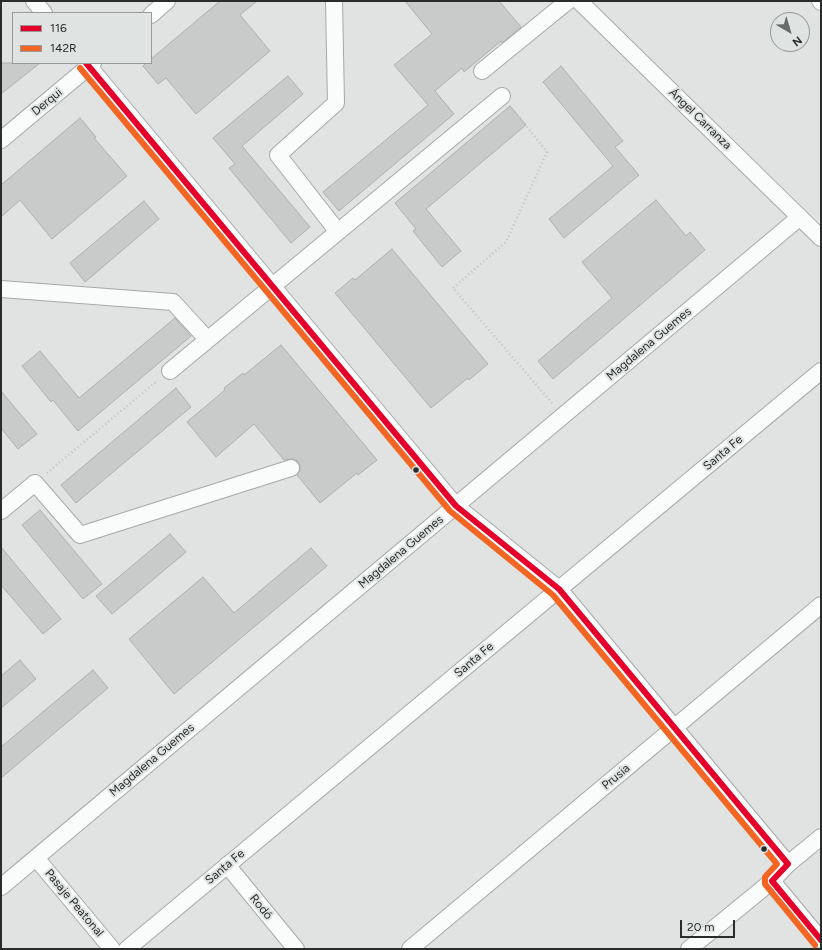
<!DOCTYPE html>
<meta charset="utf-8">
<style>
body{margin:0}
#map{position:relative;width:822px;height:950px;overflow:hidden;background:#e0e3e2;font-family:Figtree,sans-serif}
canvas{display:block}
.frame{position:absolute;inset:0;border:2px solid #2a2c2b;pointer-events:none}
.legend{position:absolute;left:12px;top:12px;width:140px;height:52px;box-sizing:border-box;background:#dfe4e3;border:1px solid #979a99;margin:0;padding:5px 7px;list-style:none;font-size:12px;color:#2a2c2b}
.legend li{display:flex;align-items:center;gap:8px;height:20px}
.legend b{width:20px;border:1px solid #979a99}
.north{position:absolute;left:770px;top:12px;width:40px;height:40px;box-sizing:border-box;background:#dfe4e3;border:1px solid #979a99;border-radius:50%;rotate:142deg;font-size:11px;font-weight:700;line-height:16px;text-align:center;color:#2a2c2b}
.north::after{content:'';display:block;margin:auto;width:14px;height:18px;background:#6a6c6b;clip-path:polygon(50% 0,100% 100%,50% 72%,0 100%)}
.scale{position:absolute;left:680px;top:920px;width:55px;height:18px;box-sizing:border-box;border:2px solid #2a2c2b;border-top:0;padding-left:5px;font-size:12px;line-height:14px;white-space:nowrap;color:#2a2c2b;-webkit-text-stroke:3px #dfe4e3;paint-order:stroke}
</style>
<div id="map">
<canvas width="822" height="950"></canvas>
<div class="frame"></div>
<ul class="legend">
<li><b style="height:5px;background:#e4002b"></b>116</li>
<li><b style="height:5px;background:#f26522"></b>142R</li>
</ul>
<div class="north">N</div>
<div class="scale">20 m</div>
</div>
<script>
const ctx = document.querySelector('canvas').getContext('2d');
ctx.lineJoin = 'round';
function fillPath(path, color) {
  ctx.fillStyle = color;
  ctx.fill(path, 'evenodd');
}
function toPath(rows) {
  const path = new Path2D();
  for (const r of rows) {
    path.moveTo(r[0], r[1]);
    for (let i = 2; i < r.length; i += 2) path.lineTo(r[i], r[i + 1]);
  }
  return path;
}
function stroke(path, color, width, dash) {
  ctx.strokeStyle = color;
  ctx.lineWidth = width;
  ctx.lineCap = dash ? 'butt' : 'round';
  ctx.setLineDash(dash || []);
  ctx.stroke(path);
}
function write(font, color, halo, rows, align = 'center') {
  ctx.font = font + ' Figtree,sans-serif';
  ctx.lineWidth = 4;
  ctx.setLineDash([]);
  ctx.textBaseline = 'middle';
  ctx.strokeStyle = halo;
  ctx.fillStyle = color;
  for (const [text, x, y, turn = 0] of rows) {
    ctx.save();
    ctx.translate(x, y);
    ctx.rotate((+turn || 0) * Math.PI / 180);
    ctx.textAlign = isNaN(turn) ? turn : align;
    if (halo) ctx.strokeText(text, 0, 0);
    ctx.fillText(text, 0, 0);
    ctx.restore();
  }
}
const building = toPath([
 [220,1,257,1,240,15,270,51,196,114,166,78,158,84,143,66,146,63,151,63,151,59,220,1],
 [405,1,499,1,521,27,502,43,501,41,464,72,462,68,435,91,454,114,339,211,323,192,428,105,394,65,432,34,405,1],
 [1,63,40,63,1,94,1,63],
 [561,66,623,141,615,147,639,175,564,238,549,219,613,166,543,82,561,66],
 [288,76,303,94,242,146,310,227,291,243,229,168,235,164,213,138,288,76],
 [510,106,526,125,426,209,461,251,442,267,413,231,416,229,395,203,510,106],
 [80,118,96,137,94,138,127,176,52,239,20,200,1,217,1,185,80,118],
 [656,200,686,236,690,232,705,250,553,379,538,361,612,298,582,262,656,200],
 [144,201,159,219,85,282,70,263,144,201],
 [392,249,488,364,469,380,468,378,431,408,335,293,353,278,355,280,392,249],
 [175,318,191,336,78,431,53,400,51,402,22,366,40,351,79,398,175,318],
 [281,345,377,460,358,475,357,473,320,503,297,475,300,470,300,465,298,461,293,459,284,460,254,424,216,457,187,422,225,390,224,388,243,373,244,375,281,345],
 [176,388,191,407,76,503,61,485,176,388],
 [1,391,37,434,18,449,1,428,1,391],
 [40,510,102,584,83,599,22,525,40,510],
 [170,534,186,552,112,614,96,596,170,534],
 [1,547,61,619,43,634,1,585,1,547],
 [311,548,327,566,174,694,129,639,203,577,234,613,311,548],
 [20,660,36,679,1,708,1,676,20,660],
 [93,670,108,688,1,778,1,747,93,670]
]);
fillPath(building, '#c9cbcb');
stroke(building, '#adafae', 1);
const street = toPath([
 [34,1,44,13],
 [334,1,336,103,278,155,338,232],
 [579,1,821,238],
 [820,1,821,2],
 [151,15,167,1],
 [86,63,456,506,559,589,788,864],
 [482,71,568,1],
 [1,140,93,63],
 [1,289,173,302,207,339],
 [170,371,502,96],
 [1,511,35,483,80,535,291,468],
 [36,858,112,949],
 [227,865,296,949],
 [772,881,821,940],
 [1,887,800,217],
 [127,949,821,371],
 [410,949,821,605],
 [689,949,772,881,788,864,821,837]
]);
stroke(street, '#a7a9a9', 18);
stroke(toPath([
 [512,108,547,152,506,242,453,288,552,403],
 [47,473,157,381]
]), '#c1c2c2', 2.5, [1, 3]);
stroke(street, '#fafbfb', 16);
stroke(toPath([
 [86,63,456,506,559,589,788,864,772,881,821,940]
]), '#e4002b', 6);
stroke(toPath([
 [80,68,450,511,553,595,777,864,765,877,765,884,815,945]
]), '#f26522', 6);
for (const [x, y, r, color] of [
 [416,470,3.5,"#2a2c2b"],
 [764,849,3.5,"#2a2c2b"]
]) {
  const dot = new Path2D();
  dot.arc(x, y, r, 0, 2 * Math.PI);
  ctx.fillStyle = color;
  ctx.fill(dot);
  stroke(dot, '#dfe4e3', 1.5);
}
write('12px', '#2a2c2b', '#dfe4e3', [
 ["Derqui",47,102,-40],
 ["Ángel Carranza",700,119,44],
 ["Magdalena Guemes",649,344,-40],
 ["Santa Fe",723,453,-40],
 ["Magdalena Guemes",401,552,-40],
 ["Santa Fe",474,660,-40],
 ["Magdalena Guemes",152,760,-40],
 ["Prusia",616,777,-40],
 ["Santa Fe",225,867,-40],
 ["Pasaje Peatonal",74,903,50],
 ["Rodó",261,907,51]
]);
</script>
